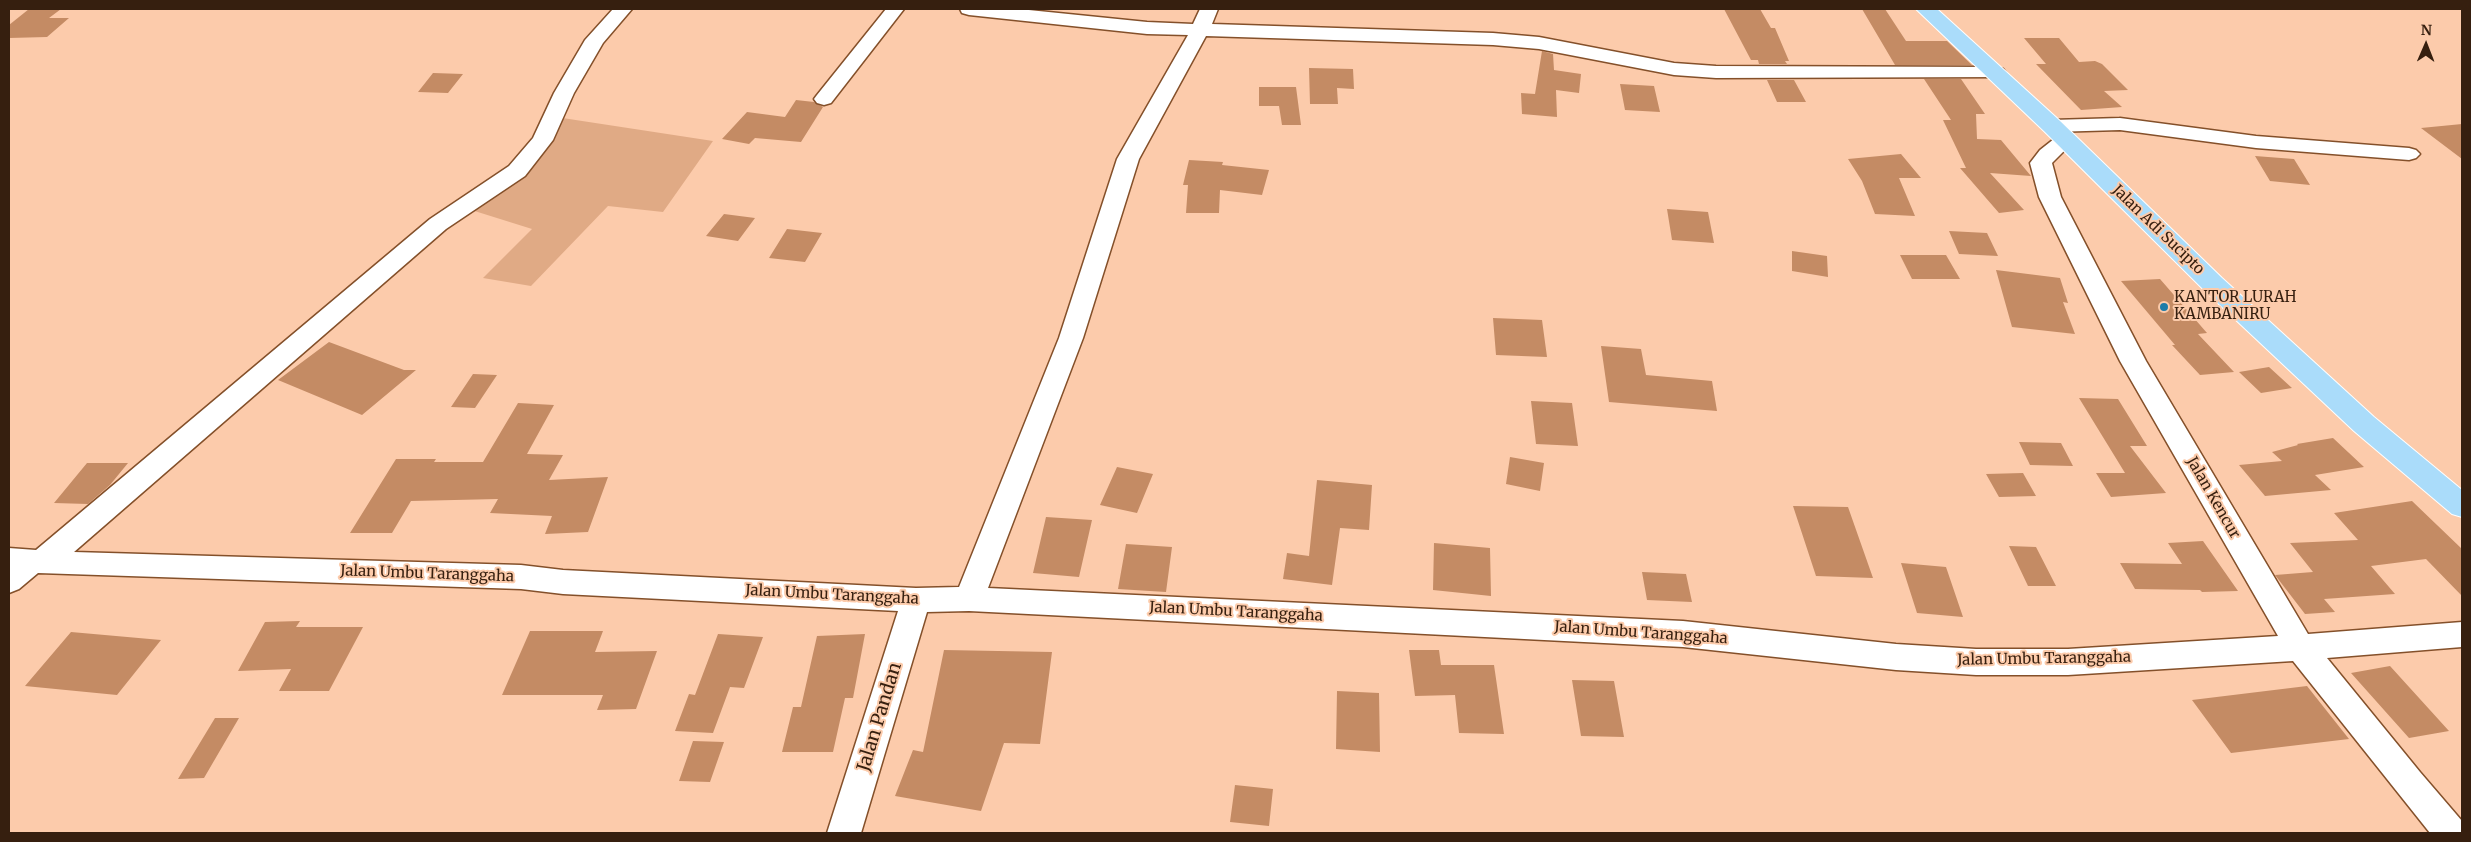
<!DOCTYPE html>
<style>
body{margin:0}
#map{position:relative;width:2471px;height:842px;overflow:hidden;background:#fccbab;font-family:Merriweather,serif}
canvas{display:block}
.frame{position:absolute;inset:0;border:10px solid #361f0f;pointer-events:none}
.north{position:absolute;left:2401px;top:20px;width:50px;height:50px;-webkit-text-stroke:4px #fccbab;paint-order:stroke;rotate:1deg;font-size:14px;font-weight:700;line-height:20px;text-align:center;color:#361f0f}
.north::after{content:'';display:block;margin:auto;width:18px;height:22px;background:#361f0f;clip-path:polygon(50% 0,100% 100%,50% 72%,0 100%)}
</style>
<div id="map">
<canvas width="2471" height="842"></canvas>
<div class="frame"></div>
<div class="north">N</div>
</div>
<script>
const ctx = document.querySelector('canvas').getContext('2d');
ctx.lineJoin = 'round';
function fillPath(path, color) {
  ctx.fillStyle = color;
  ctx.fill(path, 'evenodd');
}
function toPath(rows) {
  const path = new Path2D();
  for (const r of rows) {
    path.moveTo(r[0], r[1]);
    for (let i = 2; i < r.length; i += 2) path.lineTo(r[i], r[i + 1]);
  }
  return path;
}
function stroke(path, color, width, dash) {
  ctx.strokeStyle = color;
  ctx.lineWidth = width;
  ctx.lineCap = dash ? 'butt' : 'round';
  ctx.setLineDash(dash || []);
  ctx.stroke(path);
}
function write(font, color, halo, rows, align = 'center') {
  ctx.font = font + ' Merriweather,serif';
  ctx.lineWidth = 4;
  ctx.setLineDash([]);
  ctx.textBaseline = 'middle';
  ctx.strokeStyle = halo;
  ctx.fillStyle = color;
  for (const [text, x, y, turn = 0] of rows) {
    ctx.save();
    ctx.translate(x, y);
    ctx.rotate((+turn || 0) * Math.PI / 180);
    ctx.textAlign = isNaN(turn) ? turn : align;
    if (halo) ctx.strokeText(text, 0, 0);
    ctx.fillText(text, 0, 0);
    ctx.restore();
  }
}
fillPath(toPath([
 [556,117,713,141,663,212,608,206,531,286,483,278,532,229,465,208,527,169,553,142]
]), '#e0aa85');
fillPath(toPath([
 [29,9,61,9,49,18,69,18,47,37,9,38,9,25],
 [1724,9,1760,9,1771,28,1775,28,1789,61,1785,61,1787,64,1759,64,1758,60,1751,60],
 [1862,9,1885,9,1906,41,1947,41,1972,65,1895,65],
 [2024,38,2059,38,2079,62,2095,61,2102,64,2128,90,2104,91,2122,107,2081,110,2036,64,2046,64],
 [1542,51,1553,54,1554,70,1581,74,1579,93,1556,90,1557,117,1522,114,1521,93,1535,94],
 [1309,68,1353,69,1354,89,1337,88,1338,104,1310,104],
 [433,73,463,74,448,93,418,92],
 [1924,79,1961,79,1985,114,1976,114,1977,139,2001,140,2031,176,1990,173,2024,210,1999,213,1960,168,1966,168,1943,120,1951,120],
 [1767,80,1794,80,1806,102,1777,102],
 [1620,84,1654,86,1660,112,1625,110],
 [1259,87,1296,87,1301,125,1282,125,1279,106,1259,106],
 [796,100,814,102,823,107,801,142,755,138,749,144,722,139,747,112,785,117],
 [2462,124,2462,159,2421,128],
 [1901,154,1921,178,1899,178,1915,216,1875,214,1862,181,1848,159],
 [2255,156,2294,159,2310,185,2270,181],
 [1189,160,1223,162,1222,165,1269,170,1262,195,1220,190,1219,213,1186,213,1188,185,1183,185],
 [1667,209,1708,212,1714,243,1672,240],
 [724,214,755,218,738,241,706,236],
 [787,229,822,233,805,262,769,258],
 [1949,231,1987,233,1998,256,1959,254],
 [1792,251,1827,256,1828,277,1792,271],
 [1900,255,1946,255,1960,279,1912,279],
 [1996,270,2060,278,2068,303,2063,302,2075,334,2012,327],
 [2160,279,2207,333,2198,334,2234,372,2200,375,2172,345,2175,345,2121,281],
 [1493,318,1542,320,1547,357,1496,355],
 [329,342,404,370,416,370,362,415,278,380],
 [1601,346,1641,349,1646,375,1712,381,1717,411,1609,402],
 [2269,367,2292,388,2261,393,2239,372],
 [473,374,497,375,475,408,451,407],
 [2079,398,2118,399,2147,446,2130,446,2166,493,2111,497,2096,473,2125,473],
 [1531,401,1572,403,1578,446,1536,444],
 [518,403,554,405,527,454,563,455,549,480,608,477,588,532,545,534,552,516,490,513,498,499,411,501,392,533,350,533,396,459,436,459,434,462,483,462],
 [2333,438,2364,467,2315,475,2331,490,2265,496,2239,465,2282,461,2272,452,2298,445,2297,444],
 [2019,442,2061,443,2073,466,2030,465],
 [1510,457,1544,463,1540,491,1506,484],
 [87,463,128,463,110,485,88,504,54,503],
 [1117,467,1153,474,1137,513,1100,505],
 [2023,473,2036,496,1999,497,1986,474],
 [1317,480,1372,485,1369,530,1340,528,1332,585,1283,579,1287,553,1309,556],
 [2412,501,2462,549,2462,596,2426,559,2371,566,2395,594,2324,599,2335,612,2305,614,2275,575,2313,572,2290,543,2358,540,2334,513],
 [1793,506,1848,507,1873,578,1816,576],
 [1046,517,1092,520,1079,577,1033,573],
 [2203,541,2238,591,2202,592,2200,590,2135,589,2120,563,2182,564,2168,543],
 [1434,543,1490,548,1491,596,1433,590],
 [1126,544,1172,547,1166,592,1118,589],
 [2009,546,2036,547,2056,586,2028,586],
 [1901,563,1946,567,1963,617,1917,613],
 [1642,572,1686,574,1692,602,1647,600],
 [300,621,296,627,363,627,329,691,279,691,291,669,238,671,265,622],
 [530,631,603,631,595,652,657,651,636,709,597,710,603,695,502,695],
 [71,632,161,640,117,695,25,686],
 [718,634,763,637,744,688,730,687,713,733,675,731,689,694,695,695],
 [865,634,853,698,845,698,833,752,782,752,793,707,801,707,817,636],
 [944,650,1052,652,1040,744,1004,743,981,811,895,796,913,750,923,752],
 [1409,650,1439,650,1441,665,1494,665,1504,734,1459,733,1455,695,1415,696],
 [2390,666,2449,731,2409,738,2351,673],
 [1572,680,1614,681,1624,737,1581,736],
 [2307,686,2349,739,2231,753,2192,700],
 [1337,691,1379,693,1380,752,1336,749],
 [215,718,239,718,204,778,178,779],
 [693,741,724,742,710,782,679,781],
 [1235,785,1273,789,1269,826,1230,822]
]), '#c48b64');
const street = toPath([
 [613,9,632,9,603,43,574,93,553,140,525,176,446,229,74,552,521,565,563,570,916,588,959,587,1059,338,1117,159,1188,35,1147,34,969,15,962,13,960,9,1019,9,1147,22,1193,24,1200,9,1218,9,1212,24,1493,33,1539,37,1674,63,1716,66,1996,67,2003,69,2006,73,2003,77,1716,78,1674,75,1539,49,1493,45,1206,36,1139,159,1083,338,988,588,1683,621,1896,644,1976,649,2068,649,2278,636,2120,361,2039,197,2030,163,2040,150,2059,135,2066,133,2073,135,2076,139,2052,163,2061,197,2146,361,2308,634,2462,622,2462,647,2327,658,2420,772,2462,821,2462,833,2430,833,2293,661,2068,675,1976,675,1896,670,1683,647,969,611,927,612,861,833,827,833,898,611,563,594,521,589,38,573,19,589,9,593,9,548,36,550,430,219,509,166,533,138,554,93,585,40,613,9],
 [886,9,904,9,831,103,824,105,817,103,814,99,817,95,886,9],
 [2120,118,2256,136,2409,148,2416,150,2420,154,2416,158,2409,160,2256,148,2120,130,2052,132,2045,130,2042,126,2045,122,2052,120,2120,118]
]);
const highway = toPath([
 [1916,9,1937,9,2060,121,2222,278,2374,417,2462,490,2462,517,2452,514,2354,431,2204,290,2044,131,1916,9]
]);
stroke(street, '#84502a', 3);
stroke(highway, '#fff', 2);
fillPath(street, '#fff');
fillPath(highway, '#aadcfa');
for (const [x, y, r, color] of [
 [2164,307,5,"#1c7ca9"]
]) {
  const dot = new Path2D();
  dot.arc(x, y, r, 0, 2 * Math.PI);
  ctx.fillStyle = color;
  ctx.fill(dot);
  stroke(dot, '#fccbab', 2);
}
write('15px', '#361f0f', '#fccbab', [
 ["Jalan Adi Sucipto",2158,230,44],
 ["Jalan Kencur",2213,498,60],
 ["Jalan Umbu Taranggaha",427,574,2],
 ["Jalan Umbu Taranggaha",832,595,3],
 ["Jalan Umbu Taranggaha",1236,612,3],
 ["Jalan Umbu Taranggaha",1641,633,4],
 ["Jalan Umbu Taranggaha",2044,659,-1]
]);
write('15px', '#361f0f', '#fccbab', [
 ["KANTOR LURAH",2174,298],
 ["KAMBANIRU",2174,315]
], 'left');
write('18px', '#361f0f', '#fccbab', [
 ["Jalan Pandan",880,717,-73]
]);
</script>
